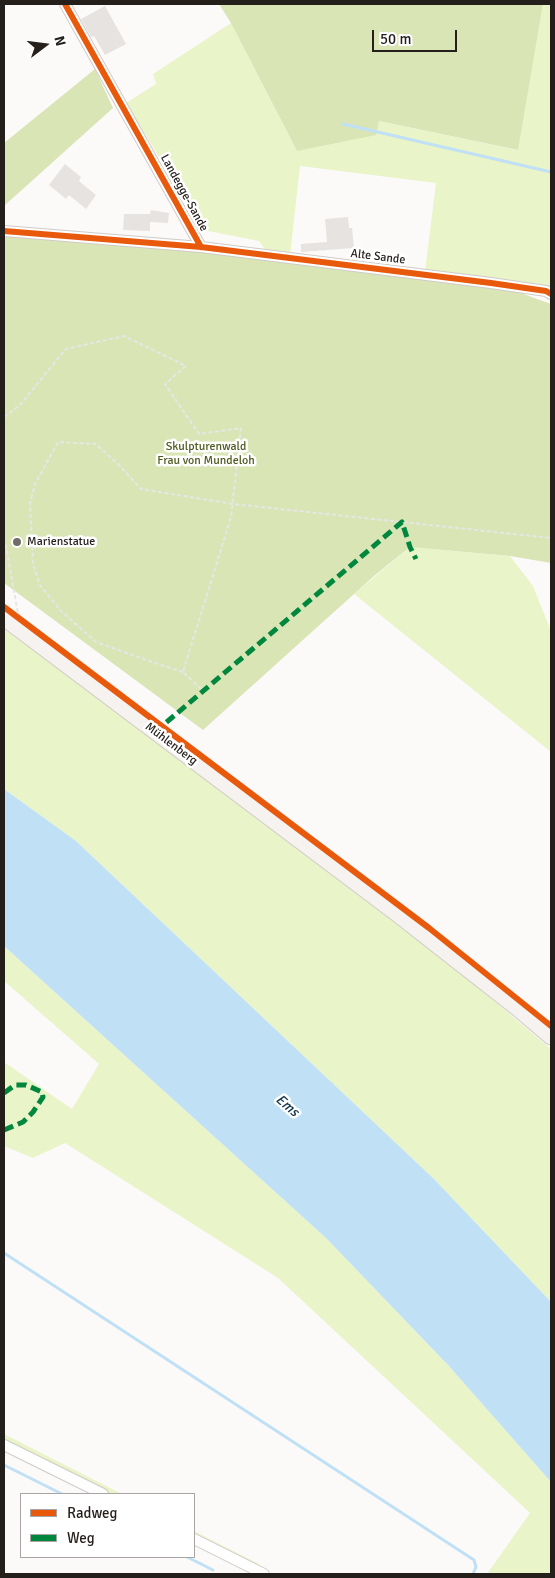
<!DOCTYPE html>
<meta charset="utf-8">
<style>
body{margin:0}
#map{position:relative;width:555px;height:1578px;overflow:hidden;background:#fcfaf9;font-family:Signika,sans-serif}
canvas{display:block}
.frame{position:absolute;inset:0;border:5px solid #251f1c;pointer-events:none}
.legend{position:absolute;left:20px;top:1493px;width:175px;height:65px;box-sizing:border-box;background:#fff;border:1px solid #a8a5a4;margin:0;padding:6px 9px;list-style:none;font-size:15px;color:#251f1c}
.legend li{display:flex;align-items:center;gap:10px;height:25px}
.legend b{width:25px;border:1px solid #a8a5a4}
.north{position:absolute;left:20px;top:20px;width:50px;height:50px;-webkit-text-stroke:4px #fff;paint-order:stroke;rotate:75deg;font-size:14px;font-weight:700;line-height:20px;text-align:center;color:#251f1c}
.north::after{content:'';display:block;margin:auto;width:18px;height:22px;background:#251f1c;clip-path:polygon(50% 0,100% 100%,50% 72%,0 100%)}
.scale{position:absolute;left:372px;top:30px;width:85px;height:22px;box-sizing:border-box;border:2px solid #251f1c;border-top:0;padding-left:6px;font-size:15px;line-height:18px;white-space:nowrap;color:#251f1c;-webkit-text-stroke:4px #fff;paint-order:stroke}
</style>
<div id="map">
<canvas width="555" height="1578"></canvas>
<div class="frame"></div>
<ul class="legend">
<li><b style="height:6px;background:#e8590c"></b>Radweg</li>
<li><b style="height:6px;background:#00873e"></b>Weg</li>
</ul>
<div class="north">N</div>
<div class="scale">50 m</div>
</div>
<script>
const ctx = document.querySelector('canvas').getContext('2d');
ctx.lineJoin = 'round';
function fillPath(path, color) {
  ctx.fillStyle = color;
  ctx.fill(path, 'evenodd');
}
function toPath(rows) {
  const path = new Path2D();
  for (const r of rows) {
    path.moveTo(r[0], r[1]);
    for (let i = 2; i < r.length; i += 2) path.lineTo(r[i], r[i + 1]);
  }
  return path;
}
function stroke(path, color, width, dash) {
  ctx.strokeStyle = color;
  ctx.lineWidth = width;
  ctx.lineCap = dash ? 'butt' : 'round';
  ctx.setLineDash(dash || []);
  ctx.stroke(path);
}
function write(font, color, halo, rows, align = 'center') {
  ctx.font = font + ' Signika,sans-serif';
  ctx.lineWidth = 5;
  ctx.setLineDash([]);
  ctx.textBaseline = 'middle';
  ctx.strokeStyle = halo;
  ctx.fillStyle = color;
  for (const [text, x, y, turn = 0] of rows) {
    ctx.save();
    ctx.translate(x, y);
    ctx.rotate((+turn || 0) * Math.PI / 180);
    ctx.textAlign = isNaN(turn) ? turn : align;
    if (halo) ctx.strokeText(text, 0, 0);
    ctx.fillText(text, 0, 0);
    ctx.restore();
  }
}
fillPath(toPath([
 [543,4,551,4,551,290,539,284,425,271,436,183,300,166,290,256,267,252,259,241,203,230,144,132,140,132,126,103,156,84,153,74,231,23,297,151,379,121,517,150],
 [410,547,510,556,533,586,551,631,551,752,354,594],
 [4,629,56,667,459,971,551,1049,551,1302,434,1179,76,841,4,789],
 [4,946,326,1238,448,1365,551,1482,551,1574,487,1574,530,1513,278,1278,65,1143,33,1158,4,1146,4,1062,72,1109,99,1064,4,981],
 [4,1434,122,1494,110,1494,4,1441],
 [194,1531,259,1564,257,1568,194,1536]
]), '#eaf4c9');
fillPath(toPath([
 [219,4,543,4,518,150,379,121,376,135,297,151,231,23],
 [95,69,113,108,4,206,4,143],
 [4,235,164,244,507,288,551,304,551,563,510,556,410,547,374,576,203,730,4,583]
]), '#dae5b6');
fillPath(toPath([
 [4,789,76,841,434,1179,551,1302,551,1482,448,1365,326,1238,4,946]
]), '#c0e0f6');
stroke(toPath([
 [343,124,551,172],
 [4,1253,474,1560,476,1567,473,1574],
 [4,1465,62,1494],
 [187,1557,213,1570]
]), '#c0e0f6', 3);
fillPath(toPath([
 [105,6,126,44,105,55,94,36,91,37,81,19],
 [65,164,81,177,79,181,96,195,86,209,69,195,66,199,49,185],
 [151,210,169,213,168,223,150,222,150,231,123,230,124,214,150,214],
 [348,217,349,228,352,228,354,248,301,252,301,244,327,242,325,219]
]), '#e6e3e0');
const street = toPath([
 [65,4,201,247],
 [4,231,201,247,491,283,546,291,551,294],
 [4,1445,103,1494],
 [194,1539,264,1574]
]);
const secondary = toPath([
 [4,618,397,914,517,1008,551,1037]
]);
stroke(street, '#cfcbc9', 12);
stroke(secondary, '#cfcbc9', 17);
stroke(toPath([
 [4,417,20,405,66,349,124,336,186,366,165,384,199,434,241,428,231,517,183,672,203,691],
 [4,546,6,546,18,613],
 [183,672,152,662,96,642,60,610,40,585,33,564,30,503,35,484,58,442,96,444,119,465,141,489,233,504,551,538]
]), '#e6e6e5', 2, [4, 2.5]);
stroke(street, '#fffefe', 10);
stroke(secondary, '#f6f2f0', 15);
stroke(toPath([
 [156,733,162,726,402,522,410,547,416,559],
 [4,1093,15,1085,26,1085,42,1092,43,1097,33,1112,23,1122,4,1130]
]), '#00873e', 5, [10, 5]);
stroke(toPath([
 [65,4,201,247],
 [4,231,201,247,491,283,546,291,551,294],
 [4,607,429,928,551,1026]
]), '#e8590c', 6);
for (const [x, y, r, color] of [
 [17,542,5,"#706c69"]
]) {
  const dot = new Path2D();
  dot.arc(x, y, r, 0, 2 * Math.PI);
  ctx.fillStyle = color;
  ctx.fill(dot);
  stroke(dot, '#fff', 2);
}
write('12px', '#251f1c', '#fff', [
 ["Landegge-Sande",184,193,61],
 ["Alte Sande",378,257,7],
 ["Mühlenberg",171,744,37]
]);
write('12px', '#4f5b20', '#fff', [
 ["Skulpturenwald",206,447],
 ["Frau von Mundeloh",206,461]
]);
write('12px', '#251f1c', '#fff', [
 ["Marienstatue",27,542]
], 'left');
write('italic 14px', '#12364b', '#fff', [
 ["Ems",287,1106,41]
]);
</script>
